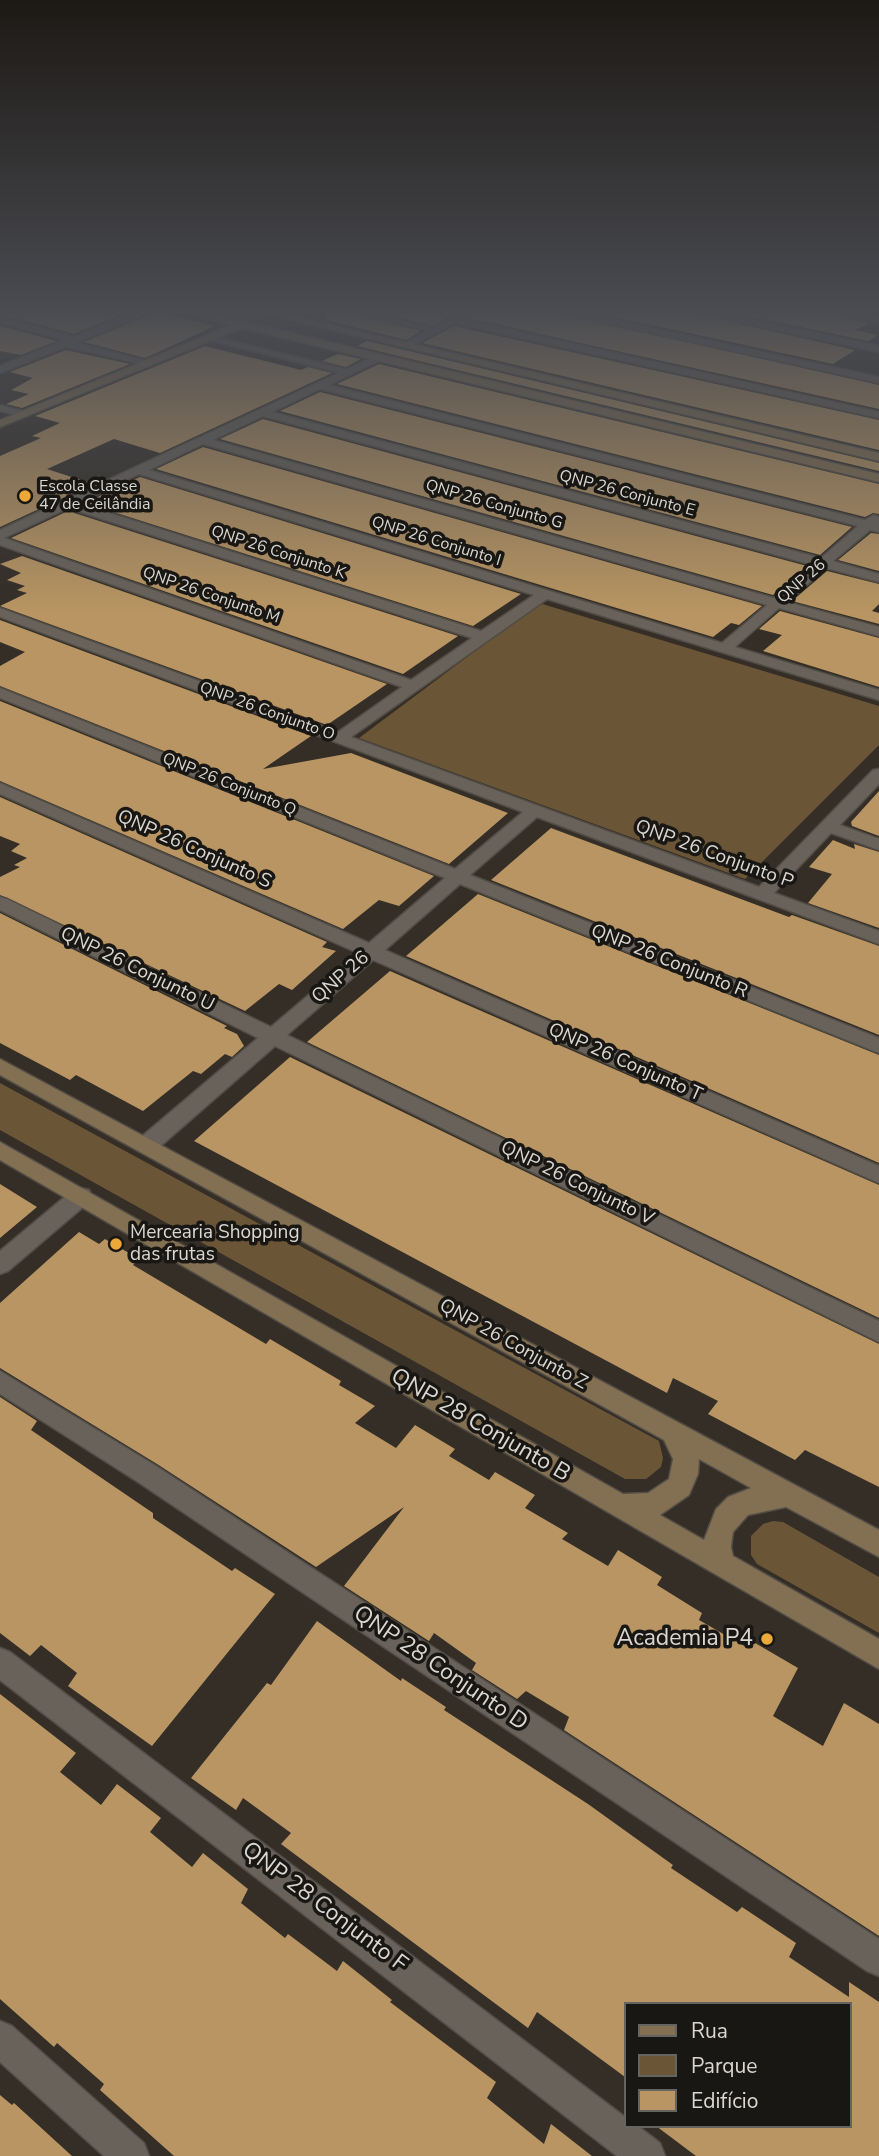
<!DOCTYPE html>
<meta charset="utf-8">
<style>
body{margin:0}
#map{position:relative;width:879px;height:2156px;overflow:hidden;background:#342e27;font-family:"Nunito Sans",sans-serif}
canvas{display:block}
.legend{position:absolute;left:624px;top:2002px;width:228px;height:126px;box-sizing:border-box;background:#191714;border:2px solid #666460;margin:0;padding:9px 12px;list-style:none;font-size:21px;color:#dad7d2}
.legend li{display:flex;align-items:center;gap:14px;height:35px}
.legend b{width:35px;border:2px solid #666460}
</style>
<div id="map">
<canvas width="879" height="2156"></canvas>
<ul class="legend">
<li><b style="height:9px;background:#836f51"></b>Rua</li>
<li><b style="height:19px;background:#6b5537"></b>Parque</li>
<li><b style="height:19px;background:#b89562"></b>Edifício</li>
</ul>
</div>
<script>
const ctx = document.querySelector('canvas').getContext('2d');
ctx.lineJoin = 'round';
function fillPath(path, color) {
  ctx.fillStyle = color;
  ctx.fill(path, 'evenodd');
}
function toPath(rows) {
  const path = new Path2D();
  for (const r of rows) {
    path.moveTo(r[0], r[1]);
    for (let i = 2; i < r.length; i += 2) path.lineTo(r[i], r[i + 1]);
  }
  return path;
}
function stroke(path, color, width, dash) {
  ctx.strokeStyle = color;
  ctx.lineWidth = width;
  ctx.lineCap = dash ? 'butt' : 'round';
  ctx.setLineDash(dash || []);
  ctx.stroke(path);
}
function write(font, color, halo, rows, align = 'center') {
  ctx.font = font + ' "Nunito Sans",sans-serif';
  ctx.lineWidth = 7;
  ctx.setLineDash([]);
  ctx.textBaseline = 'middle';
  ctx.strokeStyle = halo;
  ctx.fillStyle = color;
  for (const [text, x, y, turn = 0] of rows) {
    ctx.save();
    ctx.translate(x, y);
    ctx.rotate((+turn || 0) * Math.PI / 180);
    ctx.textAlign = isNaN(turn) ? turn : align;
    if (halo) ctx.strokeText(text, 0, 0);
    ctx.fillText(text, 0, 0);
    ctx.restore();
  }
}
fillPath(toPath([
 [539,603,879,706,879,745,745,879,359,738],
 [0,1083,659,1441,663,1458,661,1467,646,1479,625,1479,0,1130],
 [773,1521,783,1522,879,1577,879,1633,757,1564,751,1555,751,1536,763,1524]
]), '#6b5537');
fillPath(toPath([
 [23,310,132,310,74,334,7,316],
 [326,310,340,310,421,331,406,340,325,320],
 [369,310,459,310,432,326],
 [468,310,544,310,879,385,879,409,468,318,472,315],
 [582,310,680,310,855,350,833,364],
 [719,310,820,310,869,324,855,330,878,335,868,341],
 [157,312,215,326,145,358,84,342],
 [0,326,57,341,21,355,0,351],
 [454,326,879,420,879,450,422,343],
 [367,341,879,463,879,471,357,346],
 [205,346,301,370,308,367,332,373,160,453,114,439,47,469,93,484,0,527,0,456,41,438,32,436,60,423,35,416],
 [66,350,130,364,22,408,6,404,29,394,11,390,33,378,10,372],
 [338,354,361,359,346,367,322,361],
 [379,364,879,484,879,514,873,513,865,517,337,384],
 [320,392,852,527,820,555,280,411],
 [263,419,807,566,773,595,220,439],
 [203,447,762,606,739,625,731,623,713,637,156,469],
 [140,477,521,594,473,626,85,503],
 [68,511,458,636,403,674,11,538],
 [871,533,879,534,879,571,838,560],
 [22,556,387,684,327,725,0,606,27,593,17,590,25,586,7,580,21,573,0,564],
 [827,571,879,584,879,604,872,611,879,613,879,624,792,601],
 [780,611,879,638,879,687,763,651,782,635,759,629],
 [0,620,311,736,263,769,351,753,508,813,449,864,0,686,0,666,25,652,0,642],
 [0,701,434,876,399,906,379,900,343,929,0,781],
 [879,791,879,836,852,826,851,822],
 [0,797,327,942,322,947,336,951,292,990,279,984,245,1011,0,895,0,877,20,867,14,865,27,858,11,851,20,844,0,836],
 [551,828,789,917,792,915,879,946,879,1035,491,880],
 [833,840,855,849,854,844,879,852,879,928,808,903,832,874,809,867],
 [478,894,879,1055,879,1163,406,956],
 [0,913,227,1026,224,1028,237,1034,244,1046,232,1057,225,1054,201,1074,193,1071,143,1111,76,1075,70,1080,0,1043],
 [390,971,879,1185,879,1318,307,1042],
 [290,1057,879,1344,879,1487,805,1450,795,1460,708,1414,718,1401,673,1378,667,1393,194,1141],
 [0,1184,37,1207,0,1238],
 [79,1232,99,1244,105,1239,139,1259,133,1265,266,1344,270,1339,341,1381,339,1385,375,1406,355,1423,396,1448,415,1425,455,1449,449,1456,489,1480,495,1472,535,1495,525,1508,568,1533,562,1539,608,1566,618,1550,662,1577,657,1585,702,1613,699,1620,746,1647,750,1640,798,1668,773,1716,823,1746,844,1703,879,1724,879,1936,564,1730,569,1717,526,1691,517,1699,472,1670,476,1663,434,1633,429,1641,344,1586,404,1507,316,1567,157,1464,0,1368,0,1303],
 [0,1397,37,1421,31,1430,153,1513,153,1518,232,1571,235,1568,275,1594,152,1746,68,1686,77,1673,41,1645,30,1656,0,1633],
 [317,1621,401,1681,402,1678,446,1707,444,1710,588,1804,673,1865,671,1868,737,1912,742,1907,796,1943,789,1957,849,1997,849,1982,879,2002,879,2156,696,2156,656,2126,849,2126,849,2004,625,2004,625,2077,537,2012,528,2028,281,1844,291,1833,243,1798,236,1810,191,1778,267,1683,271,1685],
 [0,1694,76,1753,60,1772,101,1805,117,1784,161,1818,150,1832,192,1867,203,1853,248,1889,241,1903,285,1938,288,1934,337,1971,343,1961,392,2000,390,2002,496,2082,487,2098,544,2144,551,2124,592,2156,174,2156,100,2090,104,2084,57,2043,54,2047,0,1999],
 [0,2095,12,2105,14,2103,72,2156,0,2156]
]), '#b89562');
const lane = toPath([
 [236,310,246,310,222,321,217,320,236,310],
 [342,310,356,310,439,330,436,332,342,310],
 [208,336,349,370,350,372,346,374,206,339,208,336]
]);
const street = toPath([
 [140,310,155,310,76,343,151,362,151,366,66,347,0,373,0,366,65,340,0,323,0,317,74,337,140,310],
 [546,310,567,310,879,377,879,383,546,310],
 [682,310,704,310,879,346,879,352,682,310],
 [822,310,843,310,879,318,879,324,822,310],
 [464,311,469,314,462,319,879,412,879,418,454,323,408,348,399,346,464,311],
 [377,355,382,358,381,360,329,385,865,520,874,515,879,517,879,532,870,530,833,561,879,574,879,582,826,568,787,602,879,627,879,636,779,608,735,647,879,690,879,700,547,599,351,737,759,887,873,770,879,769,879,784,840,825,879,839,879,850,831,833,774,893,879,931,879,944,537,817,470,875,879,1038,879,1053,460,884,385,950,879,1166,879,1183,373,960,287,1035,879,1321,879,1342,275,1046,156,1150,140,1150,137,1144,140,1138,258,1038,0,910,0,897,7,899,271,1027,358,953,0,794,0,783,369,943,445,878,0,698,0,688,455,869,523,812,0,617,0,608,338,732,402,687,0,545,0,530,377,355],
 [320,389,858,526,821,558,272,412,320,389],
 [263,416,813,565,774,598,213,440,263,416],
 [203,444,767,605,722,643,149,470,203,444],
 [139,474,534,595,481,631,78,503,139,474],
 [68,508,472,638,411,680,4,538,68,508],
 [0,405,27,412,29,414,23,417,0,411,0,405],
 [81,1188,89,1190,92,1196,89,1202,8,1271,0,1274,0,1251,73,1190,81,1188],
 [0,1371,156,1466,879,1939,879,1976,867,1971,138,1482,0,1394,0,1371],
 [0,1648,10,1652,625,2117,625,2126,638,2126,660,2143,665,2156,617,2156,0,1680,0,1648],
 [0,2021,12,2026,144,2143,149,2156,104,2156,0,2062,0,2021]
]);
const secondary = toPath([
 [177,310,196,310,242,321,879,474,879,482,242,328,0,427,0,420,231,325,177,310],
 [268,310,879,453,879,461,261,313,268,310],
 [0,1059,879,1530,879,1557,786,1507,748,1515,733,1532,731,1547,733,1556,879,1639,879,1669,0,1160,0,1142,623,1494,648,1493,669,1479,673,1459,664,1440,0,1075,0,1059],
 [699,1459,751,1488,728,1497,716,1509,704,1540,660,1515,689,1495,698,1474,699,1459]
]);
stroke(lane, '#514d46', 4);
stroke(street, '#514d46', 3);
stroke(secondary, '#514d46', 3);
fillPath(lane, '#68625a');
fillPath(street, '#68625a');
fillPath(secondary, '#836f51');
const sky = ctx.createLinearGradient(0, 0, 0, 612);
sky.addColorStop(0, '#1d1915');
sky.addColorStop(0.51, '#4a4c52');
sky.addColorStop(1, '#4a4c5200');
ctx.fillStyle = sky;
ctx.fillRect(0, 0, 879, 612);
for (const [x, y, r, color] of [
 [25,496,7,"#eca93a"],
 [116,1244,7,"#eca93a"],
 [767,1639,7,"#eca93a"]
]) {
  const dot = new Path2D();
  dot.arc(x, y, r, 0, 2 * Math.PI);
  ctx.fillStyle = color;
  ctx.fill(dot);
  stroke(dot, '#191714', 2.5);
}
write('16px', '#dad7d2', '#191714', [
 ["Escola Classe",39,487],
 ["47 de Ceilândia",39,505]
], 'left');
write('16px', '#dad7d2', '#191714', [
 ["QNP 26 Conjunto E",627,494,15],
 ["QNP 26 Conjunto G",494,505,16],
 ["QNP 26 Conjunto I",436,542,17],
 ["QNP 26 Conjunto K",278,553,18],
 ["QNP 26",802,582,-41],
 ["QNP 26 Conjunto M",211,596,19],
 ["QNP 26 Conjunto O",267,712,20],
 ["QNP 26 Conjunto Q",229,785,22]
]);
write('19px', '#dad7d2', '#191714', [
 ["QNP 26 Conjunto S",194,850,24],
 ["QNP 26 Conjunto P",714,855,20],
 ["QNP 26 Conjunto R",669,962,22],
 ["QNP 26 Conjunto U",137,970,26],
 ["QNP 26",341,978,-41],
 ["QNP 26 Conjunto T",625,1063,24],
 ["QNP 26 Conjunto V",577,1184,26],
 ["QNP 26 Conjunto Z",513,1345,29]
]);
write('19px', '#dad7d2', '#191714', [
 ["Mercearia Shopping",130,1233],
 ["das frutas",130,1255]
], 'left');
write('23px', '#dad7d2', '#191714', [
 ["QNP 28 Conjunto B",480,1426,30],
 ["QNP 28 Conjunto D",440,1669,34],
 ["QNP 28 Conjunto F",324,1908,37]
]);
write('23px', '#dad7d2', '#191714', [
 ["Academia P4",753,1639]
], 'right');
</script>
